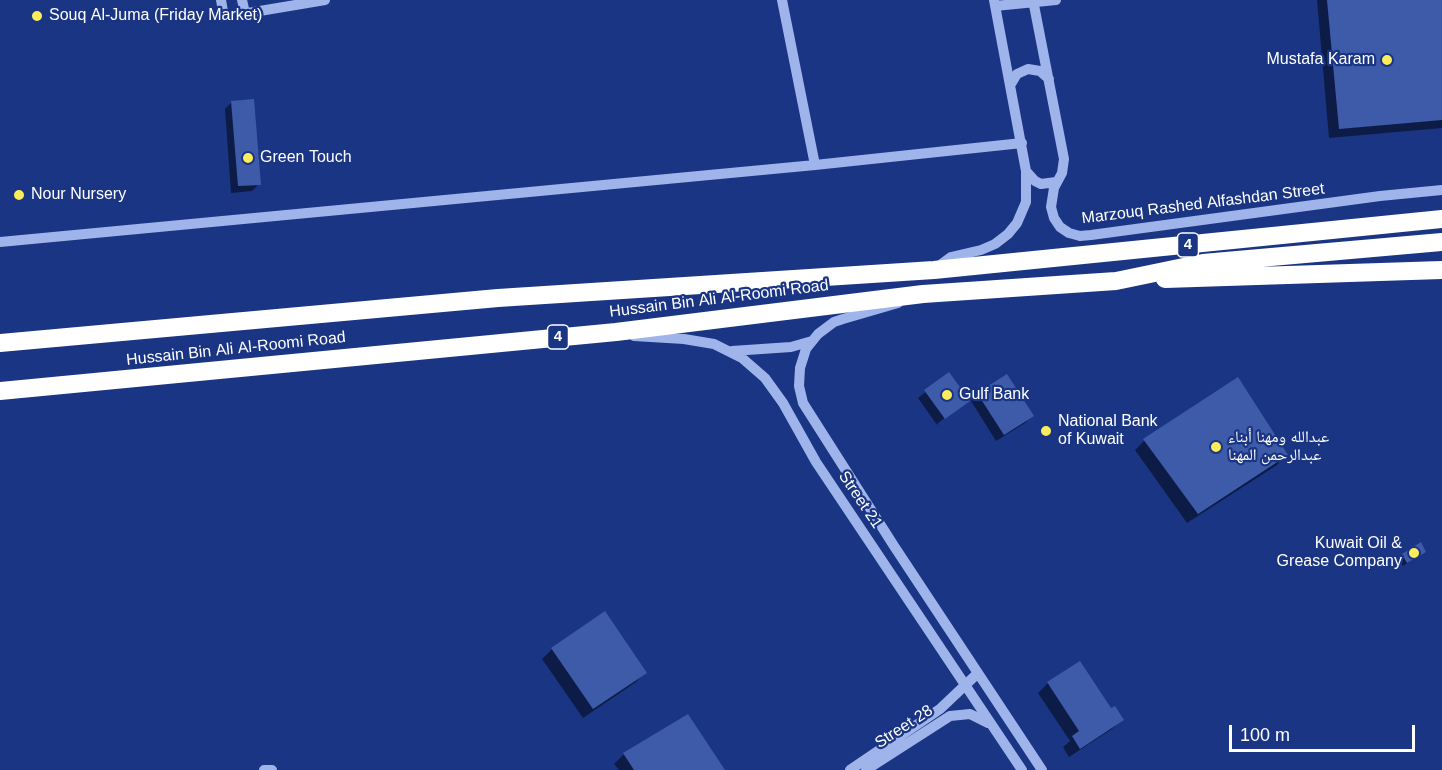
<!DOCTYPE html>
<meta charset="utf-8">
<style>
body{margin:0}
#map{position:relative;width:1442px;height:770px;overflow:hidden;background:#1a3583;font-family:Helvetica,sans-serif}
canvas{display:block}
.scale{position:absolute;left:1229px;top:725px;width:186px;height:27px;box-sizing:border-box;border:3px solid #fff;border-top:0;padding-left:8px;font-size:18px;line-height:21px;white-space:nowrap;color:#fff;-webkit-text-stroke:4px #1a3583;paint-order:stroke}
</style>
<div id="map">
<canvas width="1442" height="770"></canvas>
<div class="scale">100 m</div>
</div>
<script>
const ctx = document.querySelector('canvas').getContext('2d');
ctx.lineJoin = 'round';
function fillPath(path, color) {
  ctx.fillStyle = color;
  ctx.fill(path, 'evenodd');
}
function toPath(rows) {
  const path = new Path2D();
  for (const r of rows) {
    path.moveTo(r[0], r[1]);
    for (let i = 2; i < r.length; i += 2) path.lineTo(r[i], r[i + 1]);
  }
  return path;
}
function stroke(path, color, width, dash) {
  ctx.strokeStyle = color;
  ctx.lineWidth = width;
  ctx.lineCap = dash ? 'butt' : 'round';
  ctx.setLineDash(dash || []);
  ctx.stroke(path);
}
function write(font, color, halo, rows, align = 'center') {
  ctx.font = font + ' Helvetica,"Noto Naskh Arabic",sans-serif';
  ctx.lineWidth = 4.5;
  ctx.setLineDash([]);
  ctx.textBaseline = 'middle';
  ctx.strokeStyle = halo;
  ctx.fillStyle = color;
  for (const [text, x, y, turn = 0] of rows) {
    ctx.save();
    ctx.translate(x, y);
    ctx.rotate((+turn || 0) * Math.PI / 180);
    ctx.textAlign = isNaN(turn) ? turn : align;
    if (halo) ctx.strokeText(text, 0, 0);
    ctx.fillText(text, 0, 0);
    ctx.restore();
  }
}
fillPath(toPath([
 [1317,0,1442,0,1442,128,1329,138],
 [232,102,259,184,252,191,231,193,225,109],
 [949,374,968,401,938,423,937,425,918,398],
 [978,394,1032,416,1025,423,996,441,971,401],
 [1144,441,1286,455,1277,465,1187,523,1135,450],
 [1425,551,1403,566,1398,559,1403,555],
 [604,613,645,672,636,682,583,718,542,659,552,649],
 [1048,683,1110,710,1122,720,1112,729,1069,757,1063,747,1070,741,1038,693],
 [624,754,723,770,619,770,614,764]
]), '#0007');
fillPath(toPath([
 [1327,0,1442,0,1442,120,1339,129],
 [254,99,261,185,238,186,231,101],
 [949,372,970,401,945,419,924,390],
 [1007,374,1034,416,1004,435,977,393],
 [1238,377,1288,455,1198,514,1143,439],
 [1421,542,1426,552,1407,563,1402,554],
 [605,611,647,673,593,709,551,648],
 [1080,661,1111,708,1115,706,1124,720,1080,749,1072,736,1079,731,1047,682],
 [688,714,725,770,634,770,623,753]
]), '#3e5baa');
stroke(toPath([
 [221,0,224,17,325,0],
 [242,0,245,13],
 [782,0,815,165],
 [1033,0,1064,159,1062,173,1054,188,1051,207,1054,218,1060,227,1069,233,1080,236,1091,235,1380,196,1442,190],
 [995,6,1056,0],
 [1011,84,1017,74,1028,69,1040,71,1049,79],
 [1026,171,1035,181,1041,184,1056,182],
 [0,242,815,165,1022,143],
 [936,268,951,257,981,250,995,244,1008,234,1017,223,1026,202,1026,171,994,0],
 [898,303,843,319,834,322,818,334,806,349,800,368,799,386,803,403,894,546,1042,770],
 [634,336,684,339,714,344,742,358,765,378,783,403,816,462,1022,770],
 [732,351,791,347,812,341],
 [264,770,272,770],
 [850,770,940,709,978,673],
 [866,770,950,716,970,714,988,723]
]), '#9fb4eb', 10);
stroke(toPath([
 [1165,279,1442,270],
 [0,343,498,298,934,270,1442,219],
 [0,391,616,332,923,294,1116,281,1203,263,1442,242]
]), '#fff', 18);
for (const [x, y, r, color] of [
 [37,16,6,"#fdec5b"],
 [1387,60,6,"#fdec5b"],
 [248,158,6,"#fdec5b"],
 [19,195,6,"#fdec5b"],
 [947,395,6,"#fdec5b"],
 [1046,431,6,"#fdec5b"],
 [1216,447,6,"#fdec5b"],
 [1414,553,6,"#fdec5b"]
]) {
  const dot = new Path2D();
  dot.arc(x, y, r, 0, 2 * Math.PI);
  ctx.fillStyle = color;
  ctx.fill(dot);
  stroke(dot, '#1a3583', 2);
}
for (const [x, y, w] of [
 [1188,245,21],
 [558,337,21]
]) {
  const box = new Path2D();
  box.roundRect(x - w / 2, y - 12, w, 24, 4.5);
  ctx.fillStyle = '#1a3583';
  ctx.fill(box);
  stroke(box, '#fff', 1.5);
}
write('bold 15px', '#fff', null, [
 ["4",1188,245],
 ["4",558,337]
]);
write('16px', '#fff', '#1a3583', [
 ["Souq Al-Juma (Friday Market)",49,16],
 ["Mustafa Karam",1375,60,"right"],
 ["Green Touch",260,158],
 ["Nour Nursery",31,195],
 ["Gulf Bank",959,395],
 ["National Bank",1058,422],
 ["of Kuwait",1058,440],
 ["عبدالله ومهنا أبناء",1228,438],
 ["عبدالرحمن المهنا",1228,456],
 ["Kuwait Oil &",1402,544,"right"],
 ["Grease Company",1402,562,"right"]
], 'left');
write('16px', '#fff', '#1a3583', [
 ["Marzouq Rashed Alfashdan Street",1203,204,-7],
 ["Hussain Bin Ali Al-Roomi Road",719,299,-7],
 ["Hussain Bin Ali Al-Roomi Road",236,349,-6],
 ["Street 21",860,500,56],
 ["Street 28",904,727,-33]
]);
</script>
